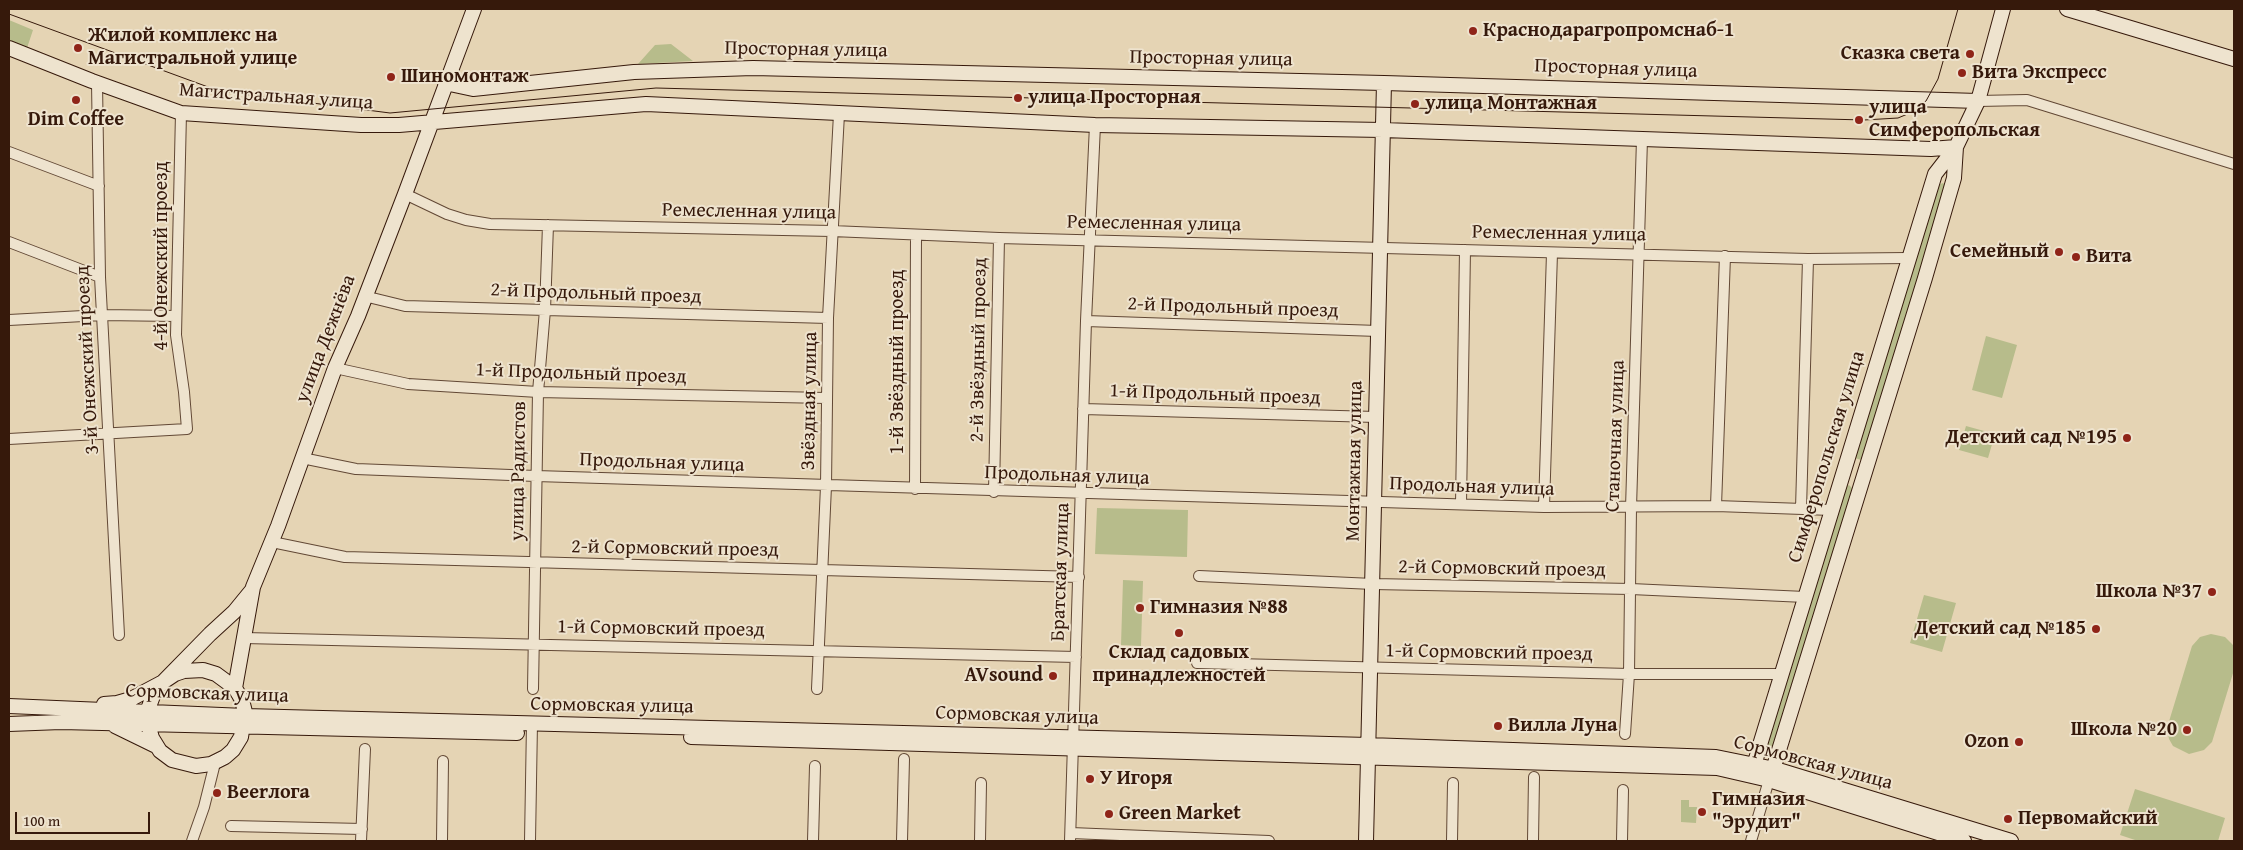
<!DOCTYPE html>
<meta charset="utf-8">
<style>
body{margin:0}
#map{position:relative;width:2243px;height:850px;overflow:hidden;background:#e5d4b4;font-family:"Gentium Book Plus",serif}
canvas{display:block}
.frame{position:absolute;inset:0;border:10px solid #36190b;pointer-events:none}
.scale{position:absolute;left:15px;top:812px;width:135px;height:22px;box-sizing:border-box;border:2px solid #36190b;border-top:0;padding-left:6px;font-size:15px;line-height:18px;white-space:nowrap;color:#36190b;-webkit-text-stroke:4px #eee3ce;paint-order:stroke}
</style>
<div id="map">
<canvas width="2243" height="850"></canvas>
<div class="frame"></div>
<div class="scale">100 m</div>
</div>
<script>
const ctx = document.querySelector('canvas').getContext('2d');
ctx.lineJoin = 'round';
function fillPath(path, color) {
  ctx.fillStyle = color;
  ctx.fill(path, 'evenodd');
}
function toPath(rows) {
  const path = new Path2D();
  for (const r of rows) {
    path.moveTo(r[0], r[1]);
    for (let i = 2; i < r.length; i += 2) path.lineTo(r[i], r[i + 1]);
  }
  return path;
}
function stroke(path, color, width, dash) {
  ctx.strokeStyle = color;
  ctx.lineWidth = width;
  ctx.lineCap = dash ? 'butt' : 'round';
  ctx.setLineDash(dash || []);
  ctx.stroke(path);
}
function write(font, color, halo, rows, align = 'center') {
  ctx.font = font + ' "Gentium Book Plus",serif';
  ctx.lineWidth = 4;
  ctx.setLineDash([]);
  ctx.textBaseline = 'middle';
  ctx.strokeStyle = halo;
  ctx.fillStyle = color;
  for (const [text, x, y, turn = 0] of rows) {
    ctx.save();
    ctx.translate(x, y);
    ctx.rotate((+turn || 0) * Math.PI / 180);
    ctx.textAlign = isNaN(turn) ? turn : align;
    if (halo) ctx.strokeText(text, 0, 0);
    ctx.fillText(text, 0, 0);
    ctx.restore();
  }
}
fillPath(toPath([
 [9,20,33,30,27,48,9,41],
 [671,44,693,61,638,64,655,45],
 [1943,183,1947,187,1864,456,1861,460,1855,458,1855,454,1938,185],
 [1986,336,2017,345,2002,398,1972,390],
 [1966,426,1995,434,1988,458,1959,450],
 [1849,485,1853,489,1775,747,1766,745,1845,487],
 [1097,508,1188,510,1187,557,1095,554],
 [1123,580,1143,581,1141,646,1121,645],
 [1924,595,1956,603,1942,652,1910,643],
 [2211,634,2225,637,2233,645,2234,670,2212,742,2204,750,2189,754,2173,746,2169,739,2167,728,2192,646,2200,637],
 [2135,789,2225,818,2218,841,2138,841,2120,835],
 [1681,800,1689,800,1689,807,1697,807,1696,823,1681,822]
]), '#b7bc8b');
const street = toPath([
 [97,83,100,277,119,635],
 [1978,101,2027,100,2234,164],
 [9,152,99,186],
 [405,194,447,214,466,220,490,224,832,231,999,238,1808,259,1908,258],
 [9,242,100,277],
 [364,296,405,306,828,318],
 [9,320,102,315,176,316],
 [1086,321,1378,331],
 [335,368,408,384,538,392,826,398],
 [1083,409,1376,417],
 [9,439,187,429,184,392,176,335,181,113],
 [302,458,356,469,536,476,1544,507,1716,506,1832,510],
 [915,489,916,235],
 [994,492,999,238],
 [1461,504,1465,250],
 [1716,506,1725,256],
 [1544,507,1552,253],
 [1801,509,1808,259],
 [272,542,345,557,1079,577],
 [1199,576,1373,584,1631,589,1805,597],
 [244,638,1076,657],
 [1197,663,1629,674,1781,674],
 [533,689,538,392,545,310,548,225],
 [817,689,826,486,828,318,839,114],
 [1625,734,1629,674,1631,508,1642,139],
 [231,826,362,829],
 [1071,833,1269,841],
 [192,841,204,807,215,763],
 [361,841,365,749],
 [442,841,443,761],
 [530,841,532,723],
 [813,841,815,766],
 [902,841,904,759],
 [980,841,981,783],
 [1070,841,1086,321,1095,125],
 [1452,841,1453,783],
 [1533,841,1534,777],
 [1622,841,1623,790],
 [1751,841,1769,780]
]);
const secondary = toPath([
 [2067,9,2234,59],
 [9,48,92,81,181,113,361,125,399,125,646,104,1095,125,1383,130,1931,149,1956,147],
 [445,83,473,89,634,72,753,68,1384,83,1978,101],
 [235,688,253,587,278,526,335,368,358,316,405,194,474,9],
 [104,704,117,703,131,699,163,682,175,674,184,671,203,670,216,674,235,688,242,700,245,712,241,737,233,750,225,757,211,764,196,766,172,760,160,751,152,738,148,724,147,712,153,696,159,686,163,682,210,634,234,612,252,590],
 [9,706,245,716,1368,745,1716,757,1775,769,2011,841],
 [9,724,61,722,517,733],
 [115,726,156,746],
 [691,737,1717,768,1769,780,1964,841],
 [1761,770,1755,763,1759,748,1935,174,1956,147,1978,101,2003,9],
 [1771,776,1925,278,1954,178,1956,147],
 [1366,841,1384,83]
]);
stroke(street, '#624835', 12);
stroke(secondary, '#36190b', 16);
stroke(street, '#eee3ce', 10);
stroke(secondary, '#eee3ce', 14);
stroke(toPath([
 [9,14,219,91,390,113,656,88,1864,120,1898,118,1910,113,1926,101,1938,79,1958,9]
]), '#36190b', 1);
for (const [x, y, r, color] of [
 [1473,31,5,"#8f2418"],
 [78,48,5,"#8f2418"],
 [1970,54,5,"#8f2418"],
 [1962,73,5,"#8f2418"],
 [391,77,5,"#8f2418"],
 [1018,98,5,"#8f2418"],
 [76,100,5,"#8f2418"],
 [1415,104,5,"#8f2418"],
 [1859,120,5,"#8f2418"],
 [2059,252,5,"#8f2418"],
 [2076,257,5,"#8f2418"],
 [2127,438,5,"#8f2418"],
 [2212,592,5,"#8f2418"],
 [1140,608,5,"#8f2418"],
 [2096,629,5,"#8f2418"],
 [1179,633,5,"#8f2418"],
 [1053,676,5,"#8f2418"],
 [1498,726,5,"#8f2418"],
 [2187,730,5,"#8f2418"],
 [2019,742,5,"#8f2418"],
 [1090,779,5,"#8f2418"],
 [217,793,5,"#8f2418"],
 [1702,812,5,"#8f2418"],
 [1109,814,5,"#8f2418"],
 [2008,819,5,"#8f2418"]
]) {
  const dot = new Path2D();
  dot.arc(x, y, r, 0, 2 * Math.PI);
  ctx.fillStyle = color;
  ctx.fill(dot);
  stroke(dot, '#eee3ce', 2);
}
write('bold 20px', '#36190b', '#eee3ce', [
 ["Краснодарагропромснаб-1",1483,31],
 ["Жилой комплекс на",88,36],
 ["Магистральной улице",88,59],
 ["Сказка света",1960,54,"right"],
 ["Вита Экспресс",1972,73],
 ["Шиномонтаж",401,77],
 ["улица Просторная",1028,98],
 ["улица Монтажная",1425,104],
 ["улица",1869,108],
 ["Симферопольская",1869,131],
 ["Dim Coffee",76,120,"center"],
 ["Семейный",2049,252,"right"],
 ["Вита",2086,257],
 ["Детский сад №195",2117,438,"right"],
 ["Школа №37",2202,592,"right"],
 ["Гимназия №88",1150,608],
 ["Детский сад №185",2086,629,"right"],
 ["Склад садовых",1179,653,"center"],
 ["принадлежностей",1179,676,"center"],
 ["AVsound",1043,676,"right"],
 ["Вилла Луна",1508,726],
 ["Школа №20",2177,730,"right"],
 ["Ozon",2009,742,"right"],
 ["У Игоря",1100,779],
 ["Beerлога",227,793],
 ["Гимназия",1712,800],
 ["\"Эрудит\"",1712,823],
 ["Green Market",1119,814],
 ["Первомайский",2018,819]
], 'left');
write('20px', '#36190b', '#eee3ce', [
 ["Просторная улица",806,50,1],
 ["Просторная улица",1211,59,1],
 ["Просторная улица",1616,69,2],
 ["Магистральная улица",276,97,4],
 ["Ремесленная улица",749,212,1],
 ["Ремесленная улица",1154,224,1],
 ["Ремесленная улица",1559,234,1],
 ["4-й Онежский проезд",162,256,-90],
 ["2-й Продольный проезд",596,294,2],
 ["2-й Продольный проезд",1233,308,2],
 ["улица Дежнёва",326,339,-69],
 ["2-й Звёздный проезд",979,350,-89],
 ["3-й Онежский проезд",88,360,-93],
 ["1-й Звёздный проезд",898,362,-90],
 ["1-й Продольный проезд",581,374,2],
 ["1-й Продольный проезд",1215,395,2],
 ["Звёздная улица",810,401,-89],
 ["Станочная улица",1616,436,-88],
 ["Симферопольская улица",1827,457,-73],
 ["Монтажная улица",1355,461,-89],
 ["Продольная улица",662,463,2],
 ["улица Радистов",519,471,-89],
 ["Продольная улица",1067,476,2],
 ["Продольная улица",1472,487,2],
 ["2-й Сормовский проезд",675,549,1],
 ["2-й Сормовский проезд",1502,569,1],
 ["Братская улица",1061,572,-88],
 ["1-й Сормовский проезд",661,629,1],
 ["1-й Сормовский проезд",1489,653,1],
 ["Сормовская улица",207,694,2],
 ["Сормовская улица",612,706,1],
 ["Сормовская улица",1017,716,2],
 ["Сормовская улица",1813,763,15]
]);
</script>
